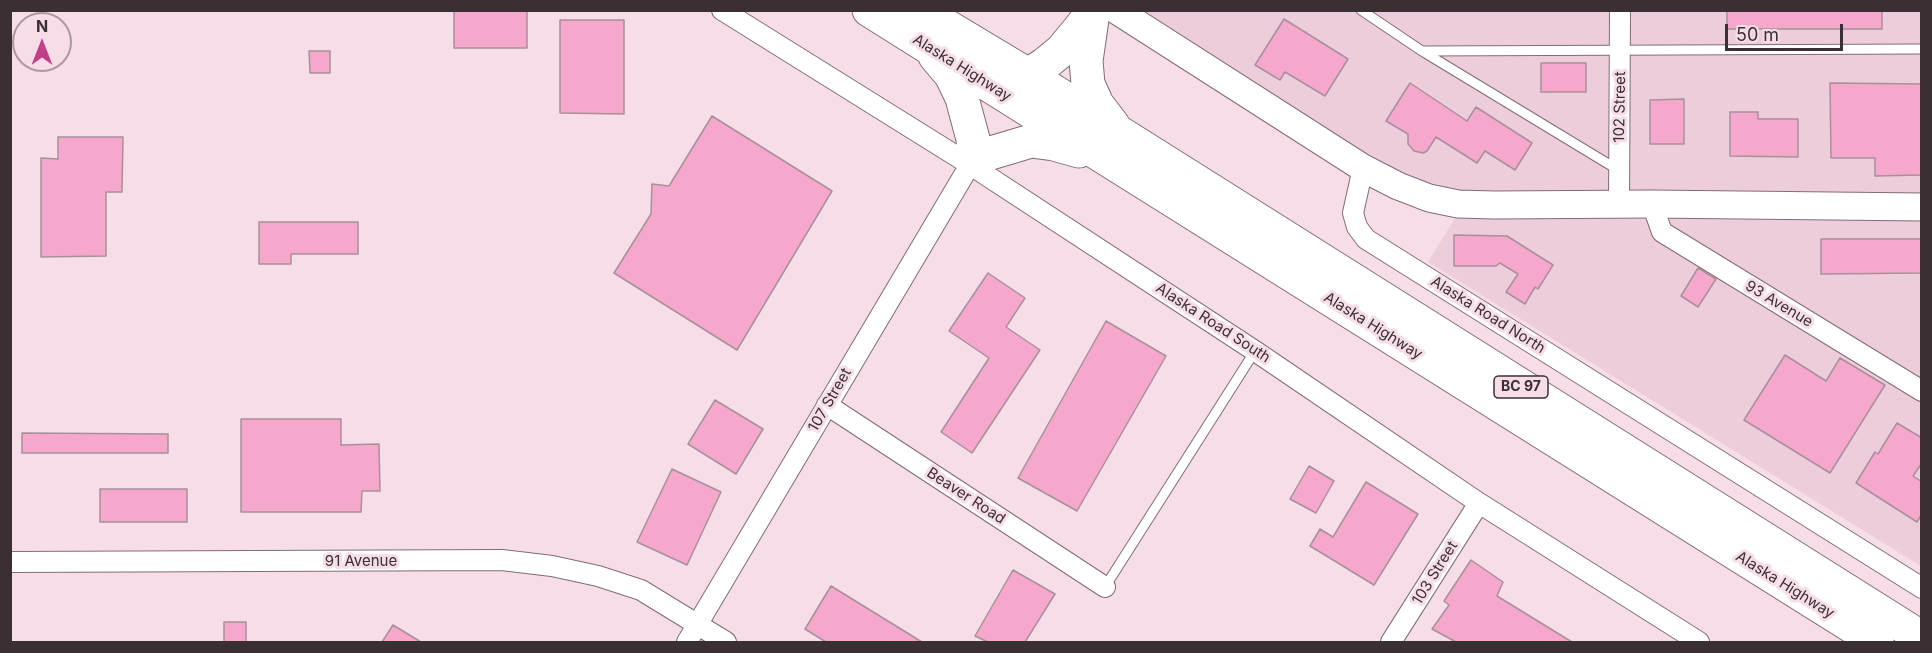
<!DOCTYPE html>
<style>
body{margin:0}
#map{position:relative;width:1932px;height:653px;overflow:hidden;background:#f7dde8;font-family:Inter,sans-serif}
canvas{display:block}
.frame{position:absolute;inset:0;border:12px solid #3a3034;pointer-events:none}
.north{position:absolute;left:12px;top:12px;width:60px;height:60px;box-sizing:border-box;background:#f7dde8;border:2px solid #ab98a0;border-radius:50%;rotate:0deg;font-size:16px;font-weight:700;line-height:24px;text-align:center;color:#3a3034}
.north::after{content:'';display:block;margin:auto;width:21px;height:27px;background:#c13f86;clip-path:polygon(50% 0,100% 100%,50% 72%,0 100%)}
.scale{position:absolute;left:1725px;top:24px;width:118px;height:27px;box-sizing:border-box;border:3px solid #3a3034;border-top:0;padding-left:8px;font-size:18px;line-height:21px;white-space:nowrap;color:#3a3034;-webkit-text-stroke:4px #f7dde8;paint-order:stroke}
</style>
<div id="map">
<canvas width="1932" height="653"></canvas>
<div class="frame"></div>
<div class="north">N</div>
<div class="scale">50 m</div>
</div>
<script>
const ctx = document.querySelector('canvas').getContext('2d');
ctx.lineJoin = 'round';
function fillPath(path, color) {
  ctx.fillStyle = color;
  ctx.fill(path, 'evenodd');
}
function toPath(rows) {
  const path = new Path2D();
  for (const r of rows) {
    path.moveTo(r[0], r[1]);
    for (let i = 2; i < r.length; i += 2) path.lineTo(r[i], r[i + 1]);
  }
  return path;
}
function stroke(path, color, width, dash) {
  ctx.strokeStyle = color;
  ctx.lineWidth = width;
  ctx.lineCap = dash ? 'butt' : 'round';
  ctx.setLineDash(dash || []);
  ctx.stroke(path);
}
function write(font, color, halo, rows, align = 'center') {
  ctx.font = font + ' Inter,sans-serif';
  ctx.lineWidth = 6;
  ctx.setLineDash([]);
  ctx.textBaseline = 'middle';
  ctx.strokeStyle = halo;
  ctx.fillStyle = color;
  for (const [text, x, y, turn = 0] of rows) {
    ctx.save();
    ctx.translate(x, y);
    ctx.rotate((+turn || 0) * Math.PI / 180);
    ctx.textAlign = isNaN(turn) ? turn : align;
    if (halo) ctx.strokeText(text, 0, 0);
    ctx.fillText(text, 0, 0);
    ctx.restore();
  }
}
fillPath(toPath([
 [1141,11,1921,11,1921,566,1428,262,1471,192,1443,189,1389,169]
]), '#edcddb');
const building = toPath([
 [454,10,527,10,527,48,454,48,454,10],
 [1727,10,1882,10,1882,29,1727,29,1727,10],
 [1284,19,1348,59,1325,96,1285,72,1280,80,1255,65,1284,19],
 [560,20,624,20,624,114,560,113,560,20],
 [309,51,330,51,330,73,310,73,309,51],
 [1541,63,1586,63,1586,92,1541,92,1541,63],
 [1410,83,1467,121,1476,107,1532,143,1515,170,1485,151,1477,163,1436,137,1427,151,1423,153,1414,151,1408,144,1408,134,1386,121,1410,83],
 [1830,83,1922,84,1922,175,1875,176,1875,158,1831,158,1830,83],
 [1684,99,1684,144,1650,144,1650,100,1684,99],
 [1730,112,1758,112,1758,119,1798,119,1798,157,1730,156,1730,112],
 [712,116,832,191,737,350,614,273,651,214,652,184,669,186,712,116],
 [58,137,123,137,122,192,106,192,106,256,41,257,41,158,58,159,58,137],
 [259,222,358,222,358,254,291,254,291,264,259,264,259,222],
 [1454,235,1507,236,1553,265,1538,289,1535,287,1525,304,1506,292,1518,274,1500,263,1496,266,1454,266,1454,235],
 [1821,239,1922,239,1922,273,1821,274,1821,239],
 [1698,268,1716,279,1698,307,1681,296,1698,268],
 [988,273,1025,298,1006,327,1040,350,972,453,941,432,989,358,949,331,988,273],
 [1106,321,1166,356,1077,511,1018,478,1106,321],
 [1785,355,1826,381,1840,358,1885,385,1830,473,1744,420,1785,355],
 [715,400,763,429,736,474,688,444,715,400],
 [241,419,341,419,341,445,379,444,380,491,362,491,361,512,241,512,241,419],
 [1897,423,1922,438,1922,463,1913,476,1922,482,1922,514,1917,522,1856,483,1875,452,1878,454,1897,423],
 [22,433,168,434,168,453,22,453,22,433],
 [1309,466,1334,481,1316,513,1290,499,1309,466],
 [672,469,721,492,687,565,637,542,672,469],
 [1366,482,1418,514,1374,585,1310,546,1320,529,1333,537,1366,482],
 [100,489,187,489,187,522,100,522,100,489],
 [1471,560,1503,582,1497,596,1572,642,1456,642,1432,629,1449,605,1444,601,1471,560],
 [1013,570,1055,594,1025,642,988,642,975,636,1013,570],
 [831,586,922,642,826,642,805,629,831,586],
 [224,622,246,622,246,642,224,642,224,622],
 [393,625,421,642,382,642,393,625]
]);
fillPath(building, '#f5a8cb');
stroke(building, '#a8909a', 1.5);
const lane = toPath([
 [1361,10,1422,51,1620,171],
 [1422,51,1922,49],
 [1105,587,1255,351]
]);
const street = toPath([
 [722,10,969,164,1255,351,1479,503,1699,642],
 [1363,168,1353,213,1357,227,1366,239,1922,588],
 [1619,204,1620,10],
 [1652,204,1662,232,1922,391],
 [827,405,1105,587],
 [10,562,502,560,552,566,598,576,641,590,726,642],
 [687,642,974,158],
 [1391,642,1479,503]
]);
const secondary = toPath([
 [1116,10,1363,168,1398,186,1429,198,1458,204,1494,205,1652,204,1922,207]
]);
const highway = toPath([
 [869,10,1877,642],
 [920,10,1028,75,1922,638],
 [1093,12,1086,61,1088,84,1097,104,1113,125],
 [935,56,951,75,962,98,973,139,974,158],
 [1008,82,1028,75,1045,64,1062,50,1093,12],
 [974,158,1031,141,1054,144,1079,151]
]);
stroke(lane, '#826c75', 11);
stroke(street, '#826c75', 22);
stroke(secondary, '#826c75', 29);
stroke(highway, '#826c75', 35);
stroke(lane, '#fff', 9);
stroke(street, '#fff', 20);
stroke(secondary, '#fff', 27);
stroke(highway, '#fff', 33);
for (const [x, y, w] of [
 [1521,387,54]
]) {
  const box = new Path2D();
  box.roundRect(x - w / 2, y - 11, w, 22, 4.5);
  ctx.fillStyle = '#f7dde8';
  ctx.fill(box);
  stroke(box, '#3a3034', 1.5);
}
write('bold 14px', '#3a3034', null, [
 ["BC 97",1521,387]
]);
write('15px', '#3a3034', '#f7dde8', [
 ["Alaska Highway",962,68,32],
 ["102 Street",1620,107,-89],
 ["93 Avenue",1779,304,31],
 ["Alaska Road North",1488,315,32],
 ["Alaska Road South",1213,323,33],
 ["Alaska Highway",1373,326,32],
 ["107 Street",830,400,-60],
 ["Beaver Road",966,496,33],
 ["91 Avenue",361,561],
 ["103 Street",1435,573,-58],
 ["Alaska Highway",1785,585,32]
]);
</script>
